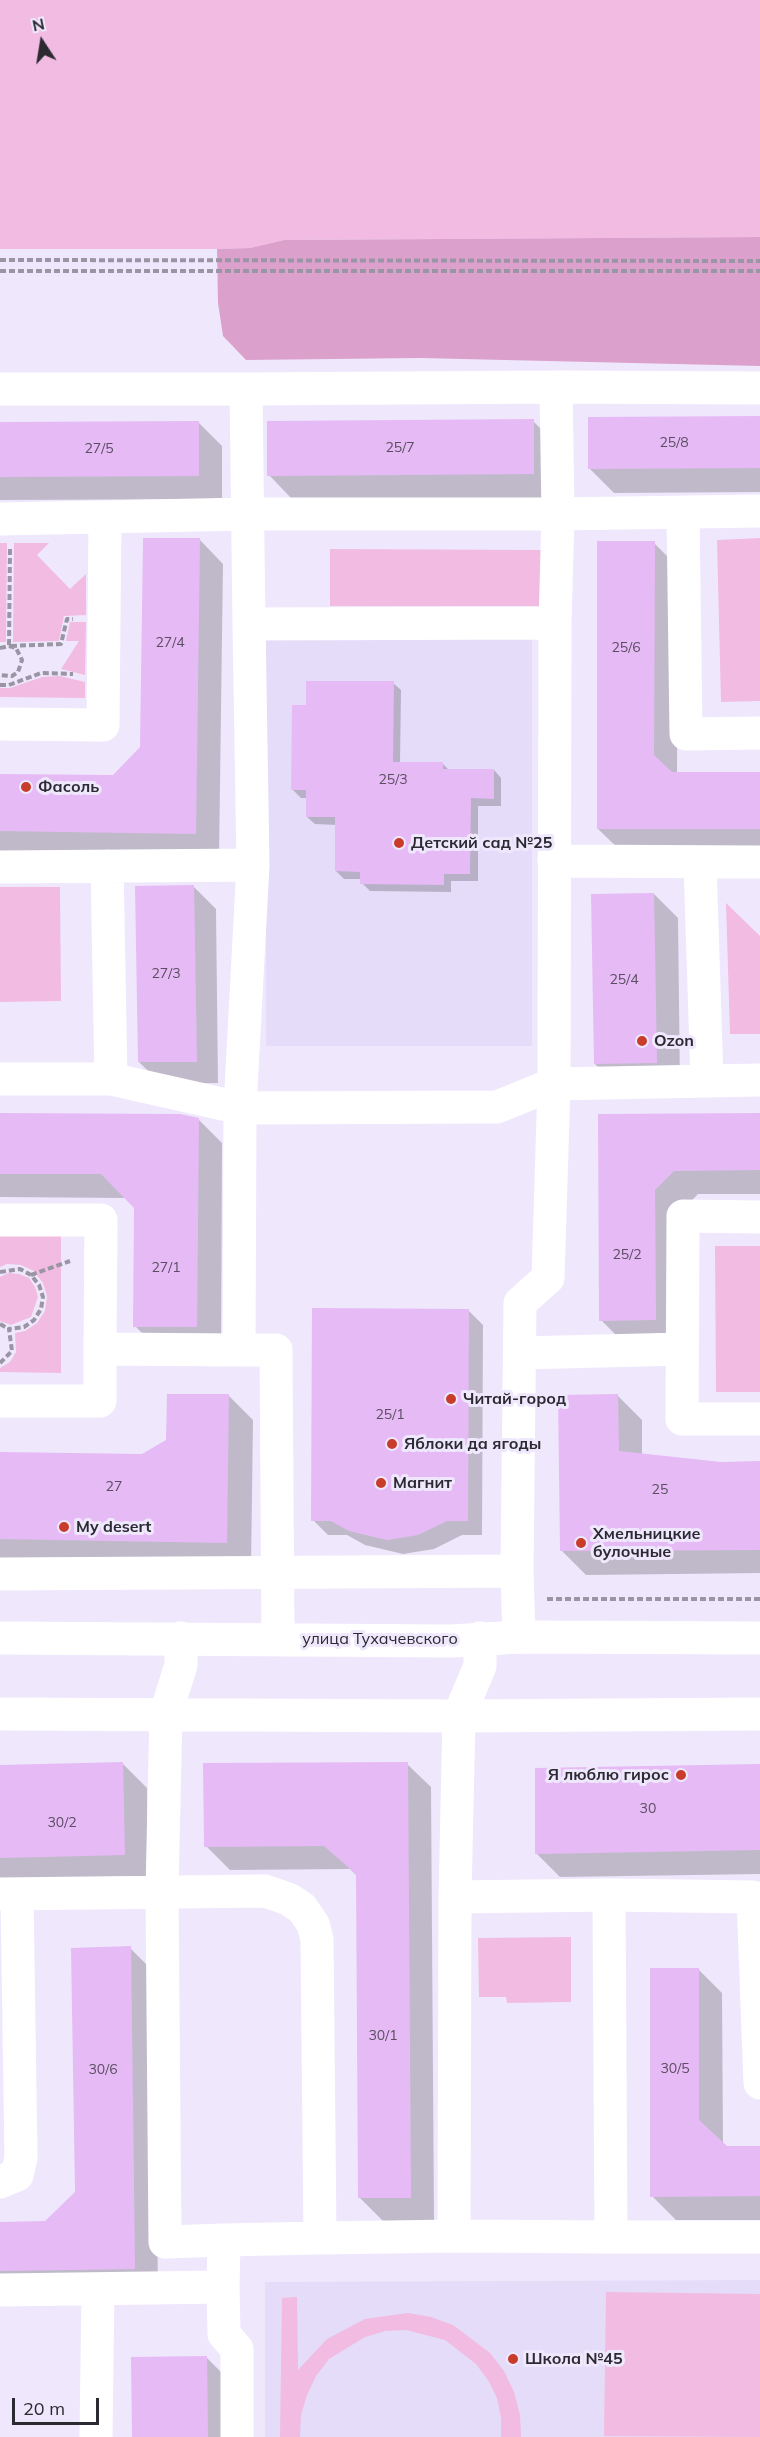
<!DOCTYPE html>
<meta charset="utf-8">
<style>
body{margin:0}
#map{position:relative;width:760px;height:2437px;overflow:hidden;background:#efe8fd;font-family:Mulish,sans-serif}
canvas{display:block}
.north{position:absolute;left:12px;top:12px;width:60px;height:60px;-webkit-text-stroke:4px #efe8fd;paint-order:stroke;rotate:348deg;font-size:16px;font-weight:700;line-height:24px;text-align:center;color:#2b2931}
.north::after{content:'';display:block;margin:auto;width:21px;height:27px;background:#2b2931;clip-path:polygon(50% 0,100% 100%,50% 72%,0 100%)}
.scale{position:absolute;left:12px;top:2398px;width:87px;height:27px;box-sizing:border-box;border:3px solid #2b2931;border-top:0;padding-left:8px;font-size:18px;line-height:21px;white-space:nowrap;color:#2b2931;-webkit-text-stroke:4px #efe8fd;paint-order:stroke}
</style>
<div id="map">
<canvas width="760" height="2437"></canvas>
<div class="north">N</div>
<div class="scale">20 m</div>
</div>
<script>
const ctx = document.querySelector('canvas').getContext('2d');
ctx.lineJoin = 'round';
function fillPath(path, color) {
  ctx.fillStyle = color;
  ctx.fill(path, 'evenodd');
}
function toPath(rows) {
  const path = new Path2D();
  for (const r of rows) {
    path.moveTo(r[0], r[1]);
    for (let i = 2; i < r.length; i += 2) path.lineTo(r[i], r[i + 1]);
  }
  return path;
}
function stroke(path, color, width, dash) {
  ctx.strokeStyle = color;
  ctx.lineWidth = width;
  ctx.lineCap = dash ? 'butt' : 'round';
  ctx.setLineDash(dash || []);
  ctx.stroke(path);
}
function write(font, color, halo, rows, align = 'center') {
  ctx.font = font + ' Mulish,sans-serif';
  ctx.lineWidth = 6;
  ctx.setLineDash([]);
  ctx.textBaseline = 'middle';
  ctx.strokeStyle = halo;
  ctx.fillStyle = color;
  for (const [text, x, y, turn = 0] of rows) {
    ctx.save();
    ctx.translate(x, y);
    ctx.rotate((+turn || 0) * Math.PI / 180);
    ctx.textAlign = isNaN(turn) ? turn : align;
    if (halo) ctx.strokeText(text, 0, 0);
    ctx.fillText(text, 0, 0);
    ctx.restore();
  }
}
fillPath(toPath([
 [266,639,532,639,532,1046,266,1046],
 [760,2280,760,2437,265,2437,265,2282]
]), '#e5dcf9');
fillPath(toPath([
 [0,0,760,0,760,237,284,240,250,248,217,249,0,249],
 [760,538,760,701,721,702,717,540],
 [0,543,7,543,6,642,0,642],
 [14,543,49,543,37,555,70,589,86,574,86,615,64,616,59,641,13,642],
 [330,549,542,550,542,606,330,606],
 [70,622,86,622,85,675,61,669,79,641,66,641],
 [60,676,85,682,85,698,0,697,0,688,10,688,42,677],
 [0,887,60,887,61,1001,0,1002],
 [726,903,760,936,760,1034,730,1034],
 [0,1234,61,1235,61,1373,0,1372,0,1368,10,1362,16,1352,15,1333,25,1331,37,1323,45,1311,47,1296,43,1283,34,1271,21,1265,7,1264,0,1267],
 [715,1246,760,1246,760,1392,716,1392],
 [8,1273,19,1274,29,1278,35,1287,38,1297,31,1317,11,1325,0,1321,0,1277],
 [571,1937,571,2002,507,2003,506,1997,479,1997,478,1938],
 [606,2292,760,2294,760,2437,604,2436],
 [297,2297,298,2370,327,2339,365,2319,408,2313,431,2317,453,2325,490,2353,504,2371,514,2392,520,2415,521,2437,501,2437,501,2418,497,2398,488,2380,476,2364,445,2340,406,2330,385,2331,365,2337,329,2359,316,2376,307,2395,301,2415,300,2437,280,2437,282,2298]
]), '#f1bbe2');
fillPath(toPath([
 [760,237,760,366,420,358,246,360,223,336,218,303,217,249,250,248,284,240]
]), '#dca0cd');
fillPath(toPath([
 [760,417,760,492,614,493,590,469],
 [533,421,557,445,557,498,292,499,269,475],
 [198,422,222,446,222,499,0,500,0,423],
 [200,540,223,564,219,857,0,854,0,775,113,776,141,748],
 [654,543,678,567,677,773,760,773,760,853,622,852,598,829],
 [393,683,401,690,400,763,443,764,449,770,494,770,501,778,501,806,478,806,478,881,451,881,451,892,370,891,362,883,362,879,344,879,336,871,337,825,315,824,307,817,307,798,301,798,293,790,308,706],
 [194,887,216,909,218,1083,161,1084,139,1062],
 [654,894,678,918,680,1087,619,1088,595,1064],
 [0,1114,198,1119,222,1143,221,1350,159,1350,135,1326,135,1207,126,1198,0,1197],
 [760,1114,760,1194,698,1194,678,1215,679,1343,625,1344,601,1320,599,1116],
 [468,1310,483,1325,482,1535,462,1535,434,1549,403,1554,365,1545,347,1535,328,1535,313,1520],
 [229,1396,253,1420,251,1567,0,1561,0,1454,143,1456,168,1441],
 [618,1396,642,1420,642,1455,721,1463,760,1463,760,1573,586,1575,562,1551],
 [123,1764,147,1788,148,1879,0,1882,0,1766],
 [407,1764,431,1787,434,2221,383,2221,359,2197,357,1876,350,1869,230,1870,206,1846],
 [760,1765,760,1874,560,1877,536,1853],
 [130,1948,154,1972,158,2293,0,2296,0,2223,46,2223,76,2193],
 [698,1969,722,1993,723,2144,726,2148,760,2148,760,2220,676,2220,652,2196],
 [207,2358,221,2372,222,2437,133,2437]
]), '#0003');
fillPath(toPath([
 [760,416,760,468,588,469,588,417],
 [534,419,534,474,267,476,267,421],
 [199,421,199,476,0,477,0,422],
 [143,538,200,538,196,834,0,831,0,774,113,775,140,747],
 [597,541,655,541,654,755,672,772,760,772,760,829,597,829],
 [306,681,394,681,393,762,443,762,443,769,494,769,494,799,471,798,470,874,444,874,444,885,360,884,360,872,335,871,335,817,306,817,306,790,291,790,292,705,306,705],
 [194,885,197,1062,138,1062,135,886],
 [654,893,657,1063,594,1064,591,894],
 [0,1113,180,1114,199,1118,197,1327,133,1327,134,1208,101,1174,0,1174],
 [760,1113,760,1170,674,1171,655,1190,656,1320,599,1321,598,1114],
 [312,1308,469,1309,468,1521,447,1521,418,1535,387,1540,349,1531,331,1521,311,1521],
 [167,1394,229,1394,227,1543,0,1539,0,1452,142,1454,166,1440],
 [618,1394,619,1451,721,1462,760,1461,760,1550,560,1551,558,1395],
 [123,1762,125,1855,0,1858,0,1765],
 [408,1762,411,2198,358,2198,356,1874,324,1846,204,1847,203,1763],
 [760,1764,760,1850,535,1854,535,1768],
 [131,1946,135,2269,0,2271,0,2222,45,2221,75,2192,71,1948],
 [650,1968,699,1968,699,2120,727,2146,760,2146,760,2196,650,2197],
 [207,2356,208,2437,132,2437,131,2357]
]), '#e6baf4');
stroke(toPath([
 [0,260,760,261],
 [0,271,760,271],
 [10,549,9,646,61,644,67,619,73,619],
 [0,648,9,646,16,648,22,660,18,672,12,676,0,675],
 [0,685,9,685,41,673,73,674],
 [0,1272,20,1269,31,1275,39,1285,43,1297,41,1309,34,1320,24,1327,9,1329,12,1351,0,1363],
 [31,1275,70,1261],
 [0,1324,9,1329],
 [547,1599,760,1599]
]), '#9a95a4', 4, [6, 3]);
stroke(toPath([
 [0,389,246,389],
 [683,513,686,734,760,733],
 [0,519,247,514,558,514,760,511],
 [555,623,558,514,556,387,760,388],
 [249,624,246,389,556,387],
 [0,724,103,725,105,518],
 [554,861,760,862],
 [700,862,707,1081],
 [107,866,111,1079],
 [0,867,253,865],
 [0,1079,111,1079,240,1108,239,1350,276,1350,278,1638],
 [760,1217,683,1216,682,1419,760,1419],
 [0,1220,101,1220,100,1349,239,1350],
 [520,1353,682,1349],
 [0,1401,100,1401,100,1349],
 [0,1574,517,1571],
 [519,1637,517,1571,520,1303,548,1278,554,1084,555,623,249,624,253,865,240,1108,497,1107,554,1084,760,1080],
 [181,1638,181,1665,166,1713,162,1890,165,2242,224,2240],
 [480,1638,480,1666,459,1716,455,1897,609,1895],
 [0,1714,459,1716,760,1714],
 [0,1894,265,1891,288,1899,302,1908,313,1924,317,1939,320,2238,454,2236],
 [455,1897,454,2236,611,2237],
 [760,2083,753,1897,609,1895,611,2237,760,2237],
 [0,2182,17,2175,21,2158,17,1894],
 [223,2287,224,2334,237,2349,237,2437],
 [0,2290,223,2287,224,2240,320,2238],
 [96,2437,98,2289]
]), '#fff', 33);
stroke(toPath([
 [0,1638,451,1641,519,1637,760,1638]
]), '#fff', 33);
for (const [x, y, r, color] of [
 [26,787,6,"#c83c2b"],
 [399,843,6,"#c83c2b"],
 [642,1041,6,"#c83c2b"],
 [451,1399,6,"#c83c2b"],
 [392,1444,6,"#c83c2b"],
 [381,1483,6,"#c83c2b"],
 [64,1527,6,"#c83c2b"],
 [581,1543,6,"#c83c2b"],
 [681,1775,6,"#c83c2b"],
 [513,2359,6,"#c83c2b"]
]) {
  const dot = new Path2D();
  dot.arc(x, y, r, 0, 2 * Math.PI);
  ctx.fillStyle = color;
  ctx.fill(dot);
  stroke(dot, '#efe8fd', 2);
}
write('14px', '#5a4d62', null, [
 ["25/8",674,443],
 ["25/7",400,448],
 ["27/5",99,449],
 ["27/4",170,643],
 ["25/6",626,648],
 ["25/3",393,780],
 ["27/3",166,974],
 ["25/4",624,980],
 ["25/2",627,1255],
 ["27/1",166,1268],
 ["25/1",390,1415],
 ["27",114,1487],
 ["25",660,1490],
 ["30",648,1809],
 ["30/2",62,1823],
 ["30/1",383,2036],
 ["30/5",675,2069],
 ["30/6",103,2070]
]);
write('bold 16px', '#2b2931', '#efe8fd', [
 ["Фасоль",38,787],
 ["Детский сад №25",411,843],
 ["Ozon",654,1041],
 ["Читай-город",463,1399],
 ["Яблоки да ягоды",404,1444],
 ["Магнит",393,1483],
 ["My desert",76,1527],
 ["Хмельницкие",593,1534],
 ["булочные",593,1552],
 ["Я люблю гирос",669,1775,"right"],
 ["Школа №45",525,2359]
], 'left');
write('16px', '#2b2931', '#efe8fd', [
 ["улица Тухачевского",380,1639]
]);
</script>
